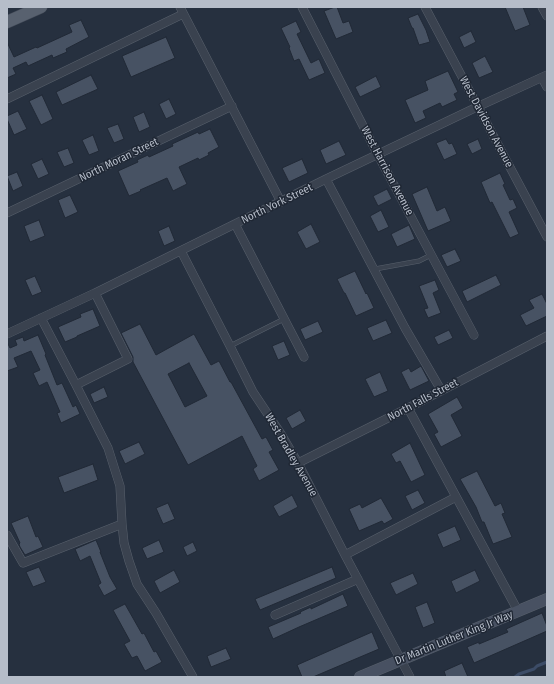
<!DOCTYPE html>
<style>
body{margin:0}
#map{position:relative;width:554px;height:684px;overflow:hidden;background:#26303f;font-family:"Fira Sans Condensed",sans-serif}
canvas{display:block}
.frame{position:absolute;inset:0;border:8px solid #b6bdc9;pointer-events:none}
</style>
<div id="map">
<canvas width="554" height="684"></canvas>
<div class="frame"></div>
</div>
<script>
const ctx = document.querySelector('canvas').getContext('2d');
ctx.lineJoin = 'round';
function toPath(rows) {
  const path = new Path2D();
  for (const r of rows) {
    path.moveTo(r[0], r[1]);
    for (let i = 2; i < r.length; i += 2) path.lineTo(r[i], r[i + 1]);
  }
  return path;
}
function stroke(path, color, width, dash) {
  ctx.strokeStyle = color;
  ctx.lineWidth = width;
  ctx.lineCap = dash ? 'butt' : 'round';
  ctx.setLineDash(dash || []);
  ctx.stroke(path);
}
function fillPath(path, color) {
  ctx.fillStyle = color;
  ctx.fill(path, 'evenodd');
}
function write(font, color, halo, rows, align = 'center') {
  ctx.font = font + ' "Fira Sans Condensed",sans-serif';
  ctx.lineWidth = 3;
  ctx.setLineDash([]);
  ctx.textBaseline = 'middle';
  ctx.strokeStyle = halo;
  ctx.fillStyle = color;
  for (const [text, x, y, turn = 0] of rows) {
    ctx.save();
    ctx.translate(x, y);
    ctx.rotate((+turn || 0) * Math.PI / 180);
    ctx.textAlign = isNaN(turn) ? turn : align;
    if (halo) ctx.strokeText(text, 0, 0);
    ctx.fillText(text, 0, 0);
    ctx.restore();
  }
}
stroke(toPath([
 [515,677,519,674,534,669,537,666,547,662]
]), '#3c4c67', 3);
const building = toPath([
 [335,7,337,7,343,23,349,21,353,32,336,39,324,11,335,7],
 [505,7,523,7,530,25,515,31,505,7],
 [418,14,426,30,430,42,419,45,413,28,412,28,408,18,418,14],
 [81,20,89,37,66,49,67,52,53,58,52,55,28,66,26,62,13,68,16,74,7,78,7,42,14,57,36,47,37,48,72,32,69,25,81,20],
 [296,21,301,32,297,34,311,63,319,59,325,73,309,80,299,59,294,61,289,48,290,47,281,28,296,21],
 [471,31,476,42,464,48,459,37,471,31],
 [166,37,175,58,131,77,122,56,166,37],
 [485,56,493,72,479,78,472,63,485,56],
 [448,71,458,92,454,94,457,100,442,107,440,103,423,111,426,118,415,123,405,100,428,90,425,81,448,71],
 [91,75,98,89,62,105,56,92,91,75],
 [376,76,381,87,360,97,355,87,376,76],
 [42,95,53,119,41,125,29,101,42,95],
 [169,99,176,114,166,119,159,104,169,99],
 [18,111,27,129,14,135,7,119,7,116,18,111],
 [144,112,150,127,139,132,133,117,144,112],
 [118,124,124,139,114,143,107,128,118,124],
 [210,129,219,147,208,153,209,155,199,160,198,158,179,167,187,184,173,191,167,178,140,190,141,191,129,196,118,171,138,162,137,160,148,155,149,157,173,146,172,144,198,132,199,134,210,129],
 [93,135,99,151,89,155,82,140,93,135],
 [446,139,449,144,452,143,457,154,444,160,436,143,446,139],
 [478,139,482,149,472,154,467,144,478,139],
 [339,141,346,155,326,164,320,150,339,141],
 [68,148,74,163,64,167,57,152,68,148],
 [42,159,49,174,38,179,31,164,42,159],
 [302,159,308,173,289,182,282,168,302,159],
 [17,172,23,186,13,191,7,176,17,172],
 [500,173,505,184,503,185,510,200,513,199,517,208,509,212,519,234,510,238,492,202,490,203,481,182,500,173],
 [427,187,437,211,445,207,451,221,428,231,412,194,427,187],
 [387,189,392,199,378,206,373,196,387,189],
 [70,195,78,212,65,218,58,200,70,195],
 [381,210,389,227,378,232,370,216,381,210],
 [39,220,45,236,30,242,24,226,39,220],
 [311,224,320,242,306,249,297,232,311,224],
 [409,225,415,239,397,247,391,234,409,225],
 [169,226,175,241,164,246,158,231,169,226],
 [455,249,461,261,447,267,441,255,455,249],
 [355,271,366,294,367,293,374,308,356,316,345,293,344,293,337,279,355,271],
 [496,275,501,285,467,302,462,291,496,275],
 [35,276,42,292,32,296,25,280,35,276],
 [435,280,439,290,433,293,441,313,428,318,424,309,428,308,419,286,435,280],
 [542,294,547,304,547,316,526,326,520,315,534,308,529,300,542,294],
 [93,309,100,326,77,336,77,337,65,342,58,327,81,317,80,314,93,309],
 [386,320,392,333,373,341,367,328,386,320],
 [318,321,323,332,305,340,300,329,318,321],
 [140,324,156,355,194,334,211,365,219,361,230,382,231,382,262,439,266,437,273,450,269,452,279,470,259,481,253,469,257,466,242,436,188,465,133,362,133,357,121,333,140,324],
 [189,363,207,396,185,407,168,374,189,363],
 [449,330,453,338,438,345,434,337,449,330],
 [38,335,46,354,45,355,57,385,62,383,73,407,76,405,80,414,61,423,57,413,60,412,47,382,39,386,33,373,40,370,31,351,14,358,18,367,7,371,7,342,10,348,17,345,15,340,23,337,24,341,38,335],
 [284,341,290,355,278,360,272,346,284,341],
 [421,366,429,381,410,390,401,372,409,368,411,372,421,366],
 [380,372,388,391,374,397,365,379,380,372],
 [104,387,108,397,94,403,90,394,104,387],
 [457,397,463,408,451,415,462,436,441,447,434,434,438,432,428,414,457,397],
 [300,410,306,421,292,429,286,418,300,410],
 [139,442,145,454,125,464,119,451,139,442],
 [410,443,425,475,411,482,400,461,396,463,391,454,410,443],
 [93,464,98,480,64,493,58,477,93,464],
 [477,471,495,506,501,503,505,513,502,514,512,537,493,544,484,522,482,522,476,507,460,479,477,471],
 [418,490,425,503,412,510,405,496,418,490],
 [292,495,298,507,279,517,273,506,292,495],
 [381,498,393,519,384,524,382,521,359,531,349,509,360,504,362,508,381,498],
 [168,503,175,519,163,524,156,508,168,503],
 [28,516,36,537,38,536,43,547,25,555,20,547,19,544,20,543,11,523,28,516],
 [455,526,461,540,443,548,437,534,455,526],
 [96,540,101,552,100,552,110,577,117,589,104,596,98,585,101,583,90,556,80,561,75,549,96,540],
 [159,540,164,552,147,559,142,548,159,540],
 [193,542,197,551,187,556,183,547,193,542],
 [39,567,46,582,33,587,26,572,39,567],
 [332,567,336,578,260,610,255,599,332,567],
 [174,570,180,582,160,593,154,581,174,570],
 [475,570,480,581,456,593,451,581,475,570],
 [413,573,418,584,396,595,390,583,413,573],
 [343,594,348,606,299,627,273,639,268,627,301,613,300,612,311,607,311,609,343,594],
 [427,602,435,623,423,628,415,607,427,602],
 [125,604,142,634,144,633,154,652,156,651,162,662,145,671,137,656,132,658,124,644,130,641,113,610,125,604],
 [542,613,547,626,547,631,474,663,467,647,479,642,479,644,508,632,506,629,542,613],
 [372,632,379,649,313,677,302,677,297,665,372,632],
 [226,648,231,659,211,667,207,656,226,648],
 [462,663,468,677,446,677,444,671,462,663]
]);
fillPath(building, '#475263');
stroke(building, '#212936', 1);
const lane = toPath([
 [375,269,419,261,431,255],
 [230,346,284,319]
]);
const street = toPath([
 [180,7,281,202],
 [302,7,378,155,474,335],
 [425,7,547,237],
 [542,7,547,16],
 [542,78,547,87],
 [7,99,183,14],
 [326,179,405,328,441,390],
 [7,213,232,106],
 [235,224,304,357],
 [181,251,230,346,253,392,281,434,298,463,345,555,410,677],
 [41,318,76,385,108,448,120,486,122,524,124,543,129,561,137,584,156,613,193,677],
 [7,334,95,293,326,179,477,107,547,75],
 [76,385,128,359,95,293],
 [408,408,518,611],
 [298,463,408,408,547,336],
 [7,535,23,563,122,524],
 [345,555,456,497],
 [275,615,358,579]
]);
const secondary = toPath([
 [360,677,547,599]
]);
const primary = toPath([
 [7,22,41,7]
]);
stroke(lane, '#58606c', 5);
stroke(street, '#58606c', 9);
stroke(secondary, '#58606c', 12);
stroke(primary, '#434b58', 13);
stroke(lane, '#3a424f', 4);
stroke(street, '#3a424f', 8);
stroke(secondary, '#485162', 11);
stroke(primary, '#58616f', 12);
write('11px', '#b6bdc9', '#1f2734', [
 ["West Davidson Avenue",486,122,62],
 ["North Moran Street",119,160,-26],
 ["West Harrison Avenue",387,171,62],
 ["North York Street",277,204,-26],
 ["North Falls Street",423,400,-28],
 ["West Bradley Avenue",291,455,60],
 ["Dr Martin Luther King Jr Way",454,638,-22]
]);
</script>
